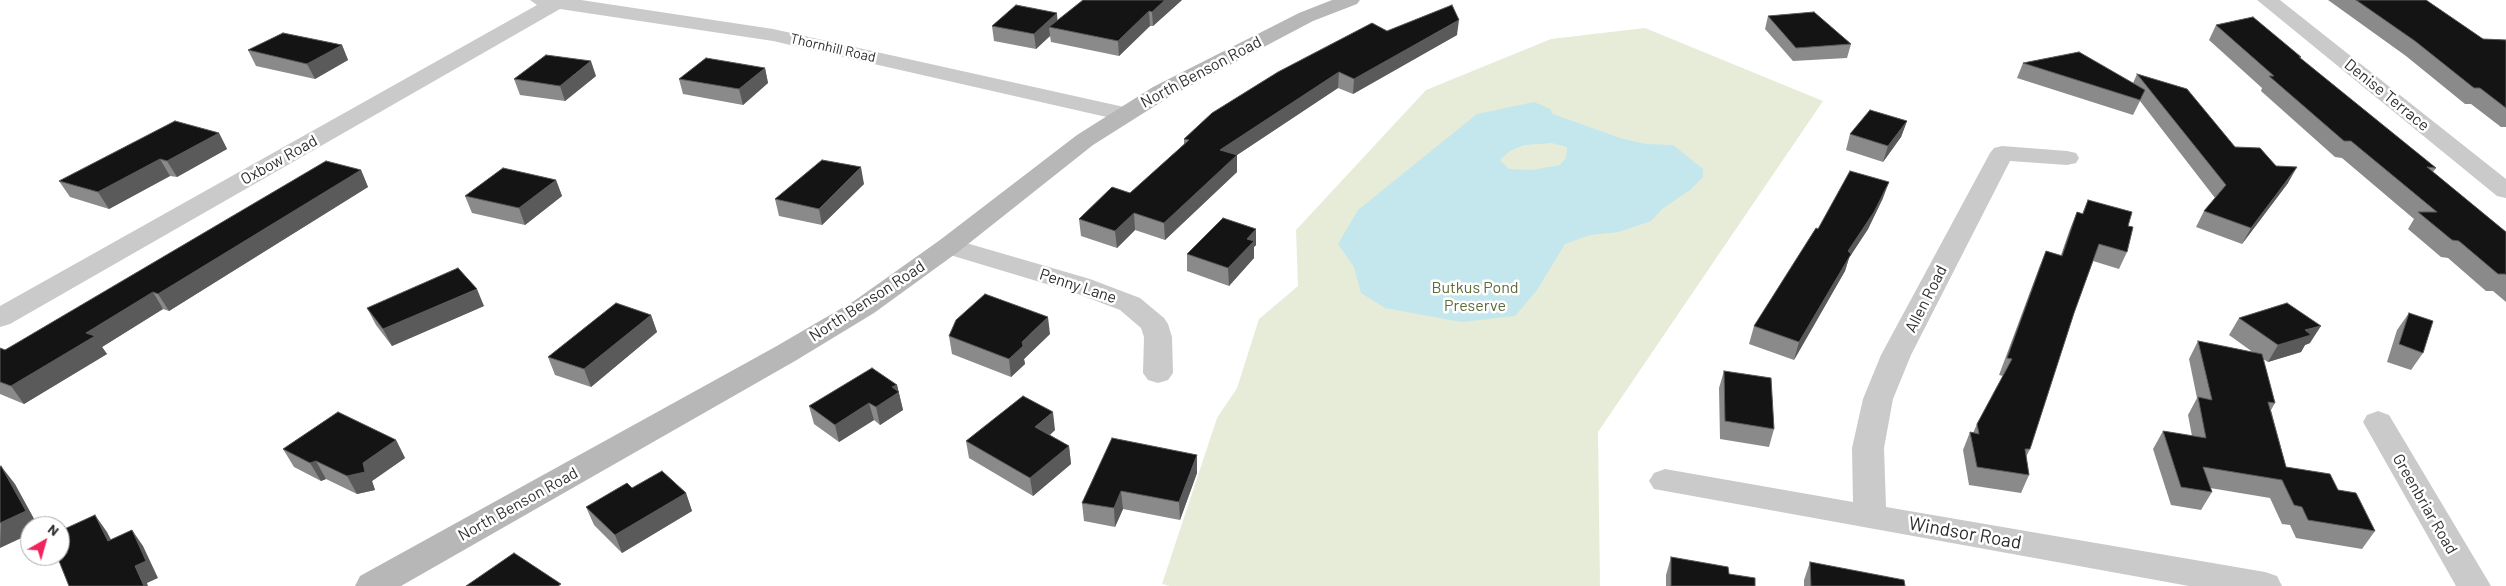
<!DOCTYPE html>
<style>
body{margin:0}
#map{position:relative;width:2506px;height:586px;overflow:hidden;background:#fff;font-family:Barlow,sans-serif}
canvas{display:block}
.north{position:absolute;left:20px;top:516px;width:50px;height:50px;box-sizing:border-box;background:#fff;border:1px solid #ababab;border-radius:50%;rotate:38deg;font-size:14px;font-weight:700;line-height:20px;text-align:center;color:#2d2d2d}
.north::after{content:'';display:block;margin:auto;width:18px;height:22px;background:#f1225c;clip-path:polygon(50% 0,100% 100%,50% 72%,0 100%)}
</style>
<div id="map">
<canvas width="2506" height="586"></canvas>
<div class="north">N</div>
</div>
<script>
const ctx = document.querySelector('canvas').getContext('2d');
ctx.lineJoin = 'round';
function fillPath(path, color) {
  ctx.fillStyle = color;
  ctx.fill(path, 'evenodd');
}
function toPath(rows) {
  const path = new Path2D();
  for (const r of rows) {
    path.moveTo(r[0], r[1]);
    for (let i = 2; i < r.length; i += 2) path.lineTo(r[i], r[i + 1]);
  }
  return path;
}
function stroke(path, color, width, dash) {
  ctx.strokeStyle = color;
  ctx.lineWidth = width;
  ctx.lineCap = dash ? 'butt' : 'round';
  ctx.setLineDash(dash || []);
  ctx.stroke(path);
}
function write(font, color, halo, rows, align = 'center') {
  ctx.font = font + ' Barlow,sans-serif';
  ctx.lineWidth = 5;
  ctx.setLineDash([]);
  ctx.textBaseline = 'middle';
  ctx.strokeStyle = halo;
  ctx.fillStyle = color;
  for (const [text, x, y, turn = 0] of rows) {
    ctx.save();
    ctx.translate(x, y);
    ctx.rotate((+turn || 0) * Math.PI / 180);
    ctx.textAlign = isNaN(turn) ? turn : align;
    if (halo) ctx.strokeText(text, 0, 0);
    ctx.fillText(text, 0, 0);
    ctx.restore();
  }
}
fillPath(toPath([
 [1645,28,1823,101,1598,432,1600,586,1170,586,1162,584,1217,418,1237,388,1259,319,1298,286,1296,230,1426,90,1551,39]
]), '#e7ecd9');
fillPath(toPath([
 [1534,102,1550,109,1553,114,1620,138,1646,144,1673,145,1703,169,1703,177,1690,190,1662,209,1651,221,1619,232,1590,235,1565,244,1537,290,1515,316,1461,322,1385,308,1361,293,1354,267,1338,244,1358,210,1477,114],
 [1552,143,1567,147,1566,158,1560,165,1532,170,1509,169,1500,160,1510,151,1524,145]
]), '#c4e6ed');
fillPath(toPath([
 [530,0,581,0,773,29,1124,107,1132,109,1136,114,1132,119,1124,121,773,41,560,9,10,324,0,327,0,306,537,5,530,0],
 [2257,0,2280,0,2506,179,2506,198,2497,196,2257,0],
 [2002,146,2067,151,2076,153,2079,158,2076,163,2067,165,2010,161,1911,355,1893,399,1884,448,1886,507,2265,572,2277,576,2282,586,2189,586,1654,489,1649,481,1654,473,1665,469,1853,502,1852,448,1863,399,1881,355,1990,153,1994,148,2002,146],
 [949,238,1090,279,1140,298,1164,318,1168,324,1172,337,1173,373,1168,380,1158,383,1148,380,1143,373,1144,337,1141,328,1120,310,1070,291,940,252,936,246,940,240,949,238],
 [2378,411,2389,415,2491,586,2456,586,2363,422,2367,415,2378,411]
]), '#cacaca');
fillPath(toPath([
 [1332,0,1360,0,1357,4,1313,21,1169,97,1093,145,958,252,874,313,795,361,401,586,355,586,360,576,775,347,854,301,940,240,1077,135,1153,87,1299,13,1332,0]
]), '#b7b7b7');
fillPath(toPath([
 [1182,0,1153,26,1150,26,1119,56,1051,42,1050,36,1036,49,994,41,992,26,1057,13,1057,21],
 [2328,0,2426,0,2483,39,2506,40,2506,127,2501,127,2471,104,2465,104,2406,56],
 [1768,16,1851,44,1847,58,1793,61,1765,29],
 [2216,25,2301,57,2300,59,2436,168,2433,172,2506,232,2506,302,2493,291,2486,291,2448,258,2441,257,2408,229,2414,219,2342,158,2335,157,2261,91,2262,88,2209,40],
 [1387,31,1457,35,1353,94,1338,88,1237,155,1237,172,1165,240,1135,230,1117,248,1081,236,1079,219,1130,193,1184,145,1184,139],
 [342,45,348,60,315,79,256,66,248,50],
 [2023,63,2133,83,2137,74,2235,147,2288,183,2242,244,2196,227,2204,211,2215,198,2140,101,2133,115,2017,78],
 [765,68,768,83,743,105,683,94,679,79],
 [596,76,565,101,520,95,514,79],
 [1907,121,1901,137,1883,162,1846,150,1850,134],
 [219,133,227,149,177,177,170,176,109,209,70,197,59,181],
 [361,170,368,187,169,311,163,309,102,347,107,354,24,404,0,394,0,348,5,350],
 [556,180,562,196,525,225,472,213,465,196],
 [864,184,822,225,779,216,775,199],
 [1883,198,1868,229,1849,258,1845,271,1794,360,1749,344,1754,326,1818,229],
 [2088,200,2128,226,2127,252,2119,269,2093,261,2074,313,2030,449,2026,457,2029,475,2021,493,1969,485,1963,450,1970,432,1973,433,1977,424,2003,376,1999,375,2039,268,2046,251,2061,255,2070,229,2077,212,2082,214],
 [1256,229,1256,245,1254,247,1254,258,1229,286,1187,271,1187,254],
 [484,306,392,346,376,325,367,308],
 [2409,313,2423,353,2411,370,2387,362,2397,330],
 [651,315,657,332,591,387,555,375,548,357],
 [2239,318,2310,343,2305,345,2301,352,2268,362,2263,359,2275,403,2271,410,2286,467,2338,490,2375,531,2362,549,2296,538,2290,525,2282,524,2270,498,2210,488,2212,492,2201,510,2171,505,2153,449,2163,431,2192,436,2188,415,2197,398,2189,359,2198,341,2254,353,2229,335],
 [1050,334,1024,359,1025,364,1011,377,952,354,949,336],
 [1724,371,1774,429,1769,447,1720,439,1719,388],
 [897,385,903,410,880,425,874,420,839,442,814,424,809,406],
 [1055,430,1050,435,1069,446,1071,464,1033,496,969,458,966,441],
 [1112,438,1197,473,1180,520,1123,509,1115,527,1084,521,1082,503],
 [396,440,405,458,372,481,375,490,357,494,326,479,321,481,294,467,283,449],
 [632,488,686,493,692,511,622,553,594,525,586,507],
 [1671,557,1729,574,1755,586,1666,586,1666,575],
 [1810,562,1905,586,1804,586,1804,580]
]), '#8a8a8a');
fillPath(toPath([
 [1165,0,1182,0,1153,26,1152,12],
 [1149,11,1150,26,1119,56,1118,41],
 [1057,13,1058,28,1049,27,1050,36,1036,49,1034,34],
 [1459,20,1457,35,1353,94,1354,79],
 [342,45,348,60,315,79,307,64],
 [591,61,596,76,565,101,560,86],
 [765,68,768,83,743,105,739,89],
 [1339,72,1338,88,1237,155,1237,172,1165,240,1164,223,1220,150],
 [1907,121,1901,137,1883,162,1888,146],
 [219,133,227,149,177,177,167,161],
 [160,159,170,176,109,209,98,192],
 [861,167,864,184,822,225,819,209],
 [2297,167,2288,183,2242,244,2251,228],
 [361,170,368,187,169,311,158,294],
 [556,180,562,196,525,225,519,208],
 [1889,182,1883,198,1868,229,1849,258,1845,271,1794,360,1799,342,1848,251],
 [1134,213,1135,230,1117,248,1115,231],
 [1256,229,1256,245,1254,247,1254,258,1229,286,1228,268,1247,239],
 [477,289,484,306,392,346,383,329],
 [153,292,163,309,102,347,107,354,24,404,11,386,86,333],
 [651,315,657,332,591,387,584,369],
 [1048,317,1050,334,1024,359,1025,364,1011,377,1009,359,1022,342],
 [2321,326,2310,343,2305,345,2301,352,2268,362,2278,345,2305,330],
 [897,385,903,410,880,425,876,407,892,387],
 [869,403,874,420,839,442,835,425],
 [1053,412,1055,430,1038,445,1035,427],
 [396,440,405,458,372,481,375,490,357,494,347,476,363,463],
 [1069,446,1071,464,1033,496,1030,478],
 [1197,455,1197,473,1180,520,1179,502],
 [316,461,326,479,321,481,310,463],
 [1,466,15,484,38,526,30,526,30,534,0,548],
 [1121,491,1123,509,1115,527,1114,508],
 [686,493,692,511,622,553,615,535],
 [95,515,107,532,120,557,108,541],
 [132,530,143,546,158,578,147,583,148,586,144,586,135,566]
]), '#5a5a5a');
const building = toPath([
 [1083,0,1165,0,1152,12,1149,11,1118,41,1049,27,1083,0],
 [2356,0,2426,0,2483,39,2506,40,2506,108,2480,88,2474,88,2415,41,2356,0],
 [1016,5,1057,13,1034,34,992,26,1016,5],
 [1452,5,1459,20,1354,79,1339,72,1220,150,1237,155,1164,223,1134,213,1115,231,1079,219,1112,187,1130,193,1189,140,1184,139,1212,113,1278,72,1372,23,1387,31,1452,5],
 [1814,12,1851,44,1796,48,1768,16,1814,12],
 [2253,17,2301,57,2299,57,2436,168,2427,167,2506,232,2506,275,2505,274,2498,274,2459,241,2452,240,2418,212,2437,212,2351,141,2344,141,2269,76,2274,76,2216,25,2253,17],
 [283,33,342,45,307,64,248,50,283,33],
 [2079,52,2145,90,2140,100,2023,63,2079,52],
 [546,55,591,61,560,86,514,79,546,55],
 [706,58,765,68,739,89,679,79,706,58],
 [2137,74,2187,89,2235,147,2260,148,2276,166,2297,167,2251,228,2204,211,2226,185,2137,74],
 [1870,110,1907,121,1888,146,1850,134,1870,110],
 [175,121,219,133,167,161,160,159,98,192,59,181,175,121],
 [822,160,861,167,819,209,775,199,822,160],
 [326,161,361,170,158,294,153,292,86,333,95,336,11,386,0,382,0,348,5,350,326,161],
 [503,168,556,180,519,208,465,196,503,168],
 [1850,171,1889,182,1874,212,1848,251,1851,254,1799,342,1754,326,1816,228,1818,229,1850,171],
 [2088,200,2132,212,2128,226,2133,227,2127,252,2099,244,2074,313,2030,449,2025,449,2029,475,1977,467,1970,432,1979,434,1977,424,2012,359,2007,358,2046,251,2062,256,2077,212,2083,214,2088,200],
 [1223,218,1256,229,1247,239,1254,241,1228,268,1187,254,1223,218],
 [458,268,477,289,383,329,367,308,458,268],
 [985,294,1048,317,1022,342,1023,346,1009,359,949,336,956,320,985,294],
 [616,303,651,315,584,369,548,357,616,303],
 [2287,303,2321,326,2305,330,2311,335,2278,345,2239,318,2287,303],
 [2409,313,2433,321,2423,353,2399,344,2409,313],
 [2198,341,2262,354,2275,403,2268,402,2286,467,2330,474,2338,490,2356,493,2375,531,2308,520,2302,507,2294,505,2282,480,2203,467,2212,492,2181,487,2163,431,2206,438,2198,397,2212,400,2198,341],
 [872,368,897,385,892,387,899,392,876,407,869,403,835,425,809,406,872,368],
 [1724,371,1771,378,1774,429,1725,421,1724,371],
 [1023,396,1053,412,1035,427,1069,446,1030,478,966,441,1023,396],
 [338,412,396,440,363,463,365,472,347,476,316,461,310,463,283,449,338,412],
 [1112,438,1197,455,1179,502,1121,491,1114,508,1082,503,1112,438],
 [1,466,26,511,0,523,0,467,1,466],
 [662,471,686,493,615,535,586,507,627,483,632,488,662,471],
 [95,515,108,541,132,530,146,561,135,566,144,586,69,586,57,556,60,556,60,531,95,515],
 [514,553,561,584,558,586,466,586,514,553],
 [1671,557,1728,567,1729,574,1755,578,1755,586,1671,586,1671,557],
 [1810,562,1904,580,1905,586,1811,586,1810,562]
]);
fillPath(building, '#141414');
stroke(building, '#5a5a5a', 1);
write('14px', '#2d2d2d', '#fff', [
 ["Thornhill Road",833,48,13]
]);
write('16px', '#2d2d2d', '#fff', [
 ["North Benson Road",1201,72,-28],
 ["Denise Terrace",2387,95,39],
 ["Oxbow Road",279,160,-29],
 ["Penny Lane",1078,286,18],
 ["Allen Road",1926,299,-63],
 ["North Benson Road",867,301,-33],
 ["North Benson Road",518,504,-29],
 ["Greenbriar Road",2425,504,60]
]);
write('16px', '#5b6c38', '#fff', [
 ["Butkus Pond",1475,288],
 ["Preserve",1475,306]
]);
write('19px', '#2d2d2d', '#fff', [
 ["Windsor Road",1965,533,10]
]);
</script>
